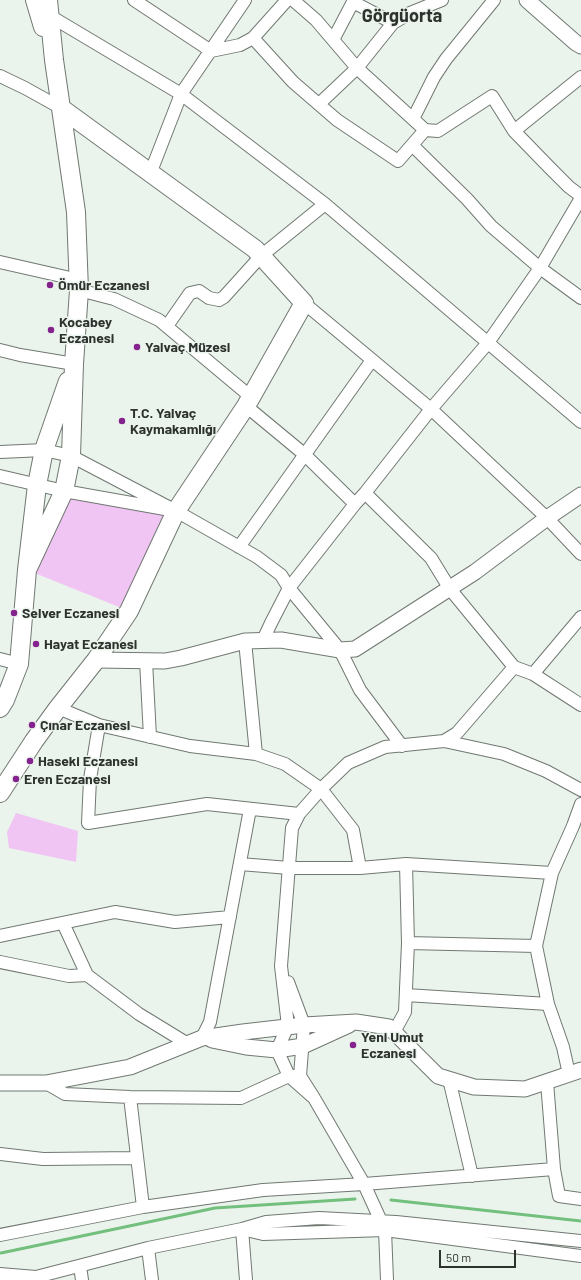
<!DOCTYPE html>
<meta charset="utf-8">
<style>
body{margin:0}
#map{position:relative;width:581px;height:1280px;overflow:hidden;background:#ebf4ec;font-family:Barlow,sans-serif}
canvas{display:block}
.scale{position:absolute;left:439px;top:1250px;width:77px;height:18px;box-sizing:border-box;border:2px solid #2e322f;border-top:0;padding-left:5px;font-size:12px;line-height:14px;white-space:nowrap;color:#2e322f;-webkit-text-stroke:3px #ebf4ec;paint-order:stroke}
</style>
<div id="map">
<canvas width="581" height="1280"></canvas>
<div class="scale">50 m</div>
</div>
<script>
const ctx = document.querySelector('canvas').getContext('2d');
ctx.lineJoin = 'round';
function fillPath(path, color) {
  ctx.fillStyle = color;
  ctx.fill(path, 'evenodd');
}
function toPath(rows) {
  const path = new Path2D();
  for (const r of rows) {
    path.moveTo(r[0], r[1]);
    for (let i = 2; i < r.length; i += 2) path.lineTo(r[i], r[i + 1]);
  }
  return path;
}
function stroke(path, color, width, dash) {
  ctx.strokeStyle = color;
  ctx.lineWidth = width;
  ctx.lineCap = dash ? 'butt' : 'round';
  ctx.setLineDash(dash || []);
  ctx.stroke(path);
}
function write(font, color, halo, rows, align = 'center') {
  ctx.font = font + ' Barlow,sans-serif';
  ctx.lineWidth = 3;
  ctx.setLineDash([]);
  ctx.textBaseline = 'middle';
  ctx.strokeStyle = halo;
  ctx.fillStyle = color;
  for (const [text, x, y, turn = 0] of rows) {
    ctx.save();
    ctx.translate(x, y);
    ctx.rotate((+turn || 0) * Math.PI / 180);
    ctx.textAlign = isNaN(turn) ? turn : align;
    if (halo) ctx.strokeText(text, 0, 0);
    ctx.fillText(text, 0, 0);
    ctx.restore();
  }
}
fillPath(toPath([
 [64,491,176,511,129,611,27,570],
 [16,813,78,831,76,862,9,848,7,832]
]), '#f0c5f3');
stroke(toPath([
 [391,1200,581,1221],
 [1,1253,215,1208,355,1199]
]), '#73c07e', 3);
const minor = toPath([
 [134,0,211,51,240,45,253,38,287,0],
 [293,0,316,20,357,68,425,130],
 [353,2,393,23],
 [45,13,181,94,325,204,581,422],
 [253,38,293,82,337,120,398,161,425,130,438,131,492,96,514,131,549,167,569,187,581,196],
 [333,40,354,0],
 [0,76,25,88,61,108],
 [319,104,357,68,393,23,410,13,442,0],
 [413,119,434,77,446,59,494,0],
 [514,131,581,77],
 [412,145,467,199,491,226,540,268,581,298],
 [150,174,181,94,245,0],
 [0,262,79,280],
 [79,290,114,299,159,320,251,397],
 [304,303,431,409,547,518,581,554],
 [167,326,190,293,199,291,209,298,219,300,224,297,261,256,325,204],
 [0,350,20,355,74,364],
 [246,406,304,454,355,504],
 [0,452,44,450,71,456,176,511,257,557,281,575,289,588,340,650,360,690,402,746],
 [0,476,64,491,165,509],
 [365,493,431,558,450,589,514,667,533,674,581,705],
 [239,547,372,360],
 [263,640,271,623,289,588,355,504,365,493,431,409,487,344,540,268,581,198],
 [245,641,256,754],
 [0,659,19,664],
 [146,661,150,737],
 [533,674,581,617],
 [58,708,99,725,190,746,256,754,285,764,321,789,353,830,360,868],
 [99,725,90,779,88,823,207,804,299,814],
 [444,741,457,733,514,667],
 [240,864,289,868,360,868,406,864,552,873],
 [63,923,87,975,139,1014,188,1044],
 [0,936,115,912,175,922,230,917],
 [408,943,536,946],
 [0,962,69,976,87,975],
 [288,982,304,1025,300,1076,314,1098,364,1184,385,1230,387,1280],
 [406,995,548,1004],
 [394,1032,405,1012,408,943,406,864],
 [202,1038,210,1022,250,809],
 [569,1074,563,1047,548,1004,536,946,552,873,573,826,581,804],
 [449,1079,472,1176],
 [547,1082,554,1169,559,1196,581,1199],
 [46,1083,65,1094,130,1097,241,1098,289,1076,297,1076],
 [130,1097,143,1207],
 [314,1098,289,1076,277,1050,288,1026,281,966,292,828,299,814,321,789,348,763,385,747,444,741,504,754,546,771,581,790],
 [0,1154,43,1159,137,1158],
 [0,1235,143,1207,263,1190,364,1184,554,1169],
 [148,1248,152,1280],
 [80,1266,82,1280],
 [0,1274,36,1277,148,1248,242,1229,263,1234,385,1230,581,1256],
 [246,1280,242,1229,266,1222,319,1218,396,1222,581,1241]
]);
const tertiary = toPath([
 [527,0,576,43,581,46],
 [96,660,165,661,181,658,245,641,281,640,340,650,355,649,475,572,547,518,581,495],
 [212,1040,246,1047,277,1050,303,1046,349,1025],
 [0,1083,46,1083,130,1067,202,1038,243,1032,304,1025,356,1022,389,1027,438,1076,474,1087,525,1089,581,1070]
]);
const secondary = toPath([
 [35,0,43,27],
 [27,570,64,491,71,456,74,364,79,290,76,212,54,60,48,0],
 [0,708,5,700,19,664,27,570,37,485,44,450,68,381],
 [0,793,34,741,58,708,96,660,129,611,176,511,246,406,304,303,255,249,61,108]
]);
stroke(minor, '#707871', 14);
stroke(tertiary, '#707871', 17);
stroke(secondary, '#707871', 20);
stroke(minor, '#fff', 12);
stroke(tertiary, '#fff', 15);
stroke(secondary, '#fff', 18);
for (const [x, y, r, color] of [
 [50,285,4,"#84238d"],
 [51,330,4,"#84238d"],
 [137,347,4,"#84238d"],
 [122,421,4,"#84238d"],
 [14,613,4,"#84238d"],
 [36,644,4,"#84238d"],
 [32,725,4,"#84238d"],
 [30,761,4,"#84238d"],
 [16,779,4,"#84238d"],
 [353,1045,4,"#84238d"]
]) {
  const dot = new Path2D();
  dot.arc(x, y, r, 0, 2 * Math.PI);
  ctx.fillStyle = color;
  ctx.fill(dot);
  stroke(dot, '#ebf4ec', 1.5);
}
write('bold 14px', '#2e322f', '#ebf4ec', [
 ["Ömür Eczanesi",58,285],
 ["Kocabey",59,322],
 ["Eczanesi",59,338],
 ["Yalvaç Müzesi",145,347],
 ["T.C. Yalvaç",130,413],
 ["Kaymakamlığı",130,429],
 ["Selver Eczanesi",22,613],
 ["Hayat Eczanesi",44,644],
 ["Çınar Eczanesi",40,725],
 ["Haseki Eczanesi",38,761],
 ["Eren Eczanesi",24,779],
 ["Yeni Umut",361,1037],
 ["Eczanesi",361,1053]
], 'left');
write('bold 18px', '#2e322f', '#ebf4ec', [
 ["Görgüorta",402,16]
]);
</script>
